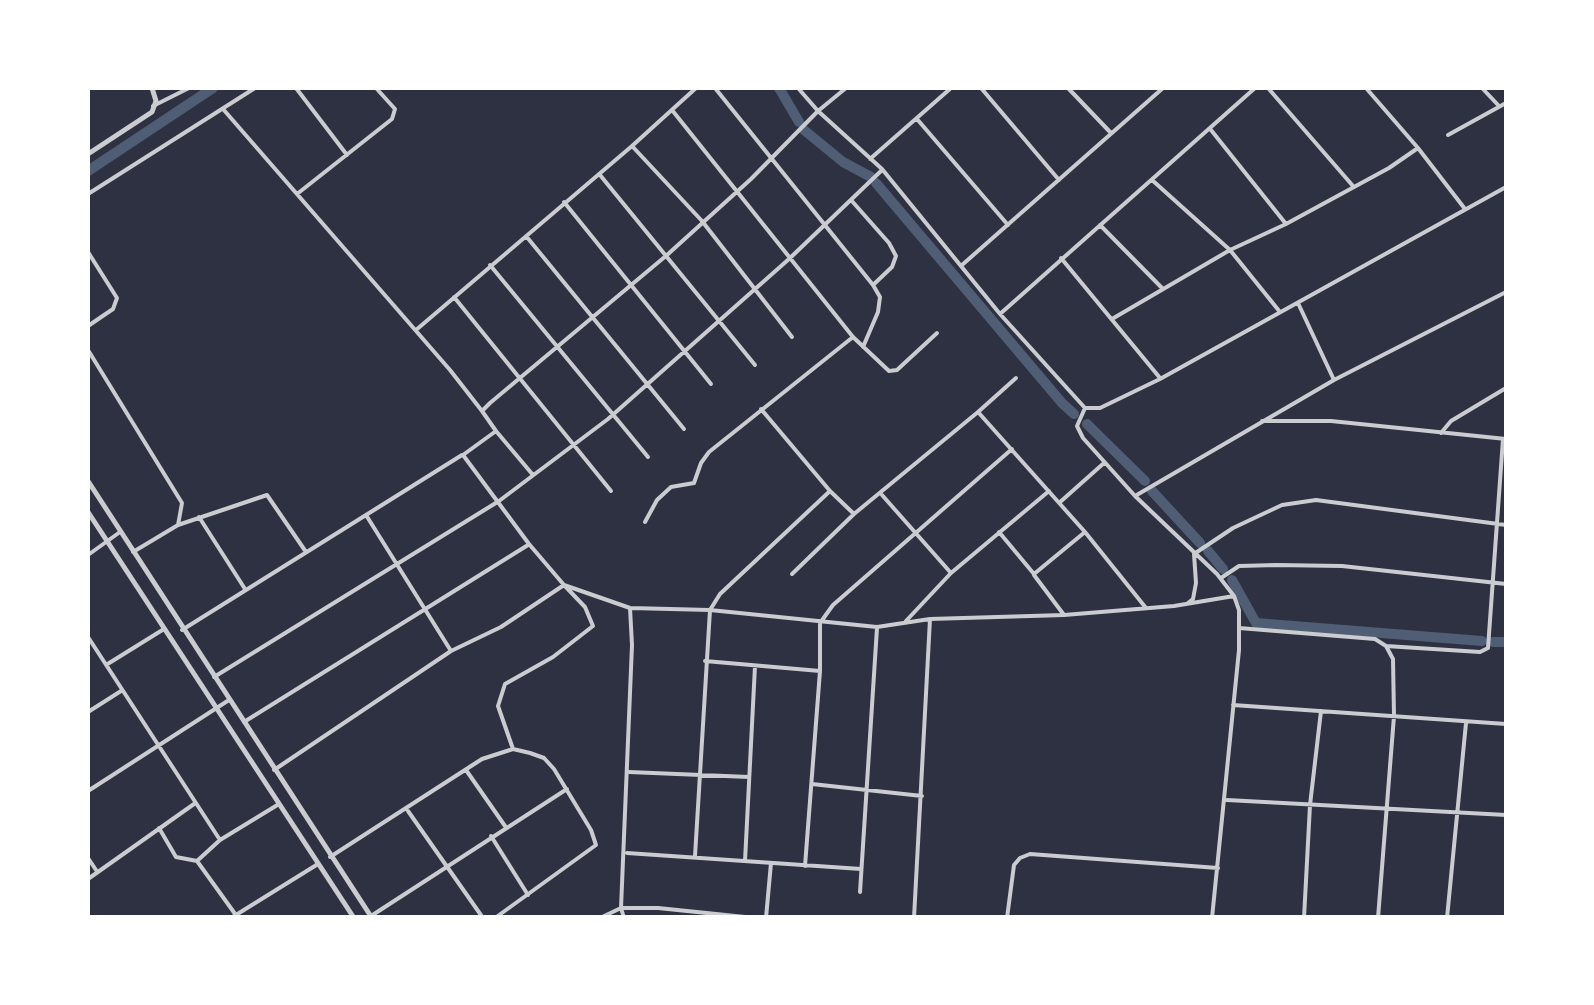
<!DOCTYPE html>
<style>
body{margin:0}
#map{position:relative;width:1594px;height:1005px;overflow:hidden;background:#2d3142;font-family:Ubuntu,sans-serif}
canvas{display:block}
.frame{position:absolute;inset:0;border:90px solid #fff;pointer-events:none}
</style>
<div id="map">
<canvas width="1594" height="1005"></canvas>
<div class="frame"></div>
</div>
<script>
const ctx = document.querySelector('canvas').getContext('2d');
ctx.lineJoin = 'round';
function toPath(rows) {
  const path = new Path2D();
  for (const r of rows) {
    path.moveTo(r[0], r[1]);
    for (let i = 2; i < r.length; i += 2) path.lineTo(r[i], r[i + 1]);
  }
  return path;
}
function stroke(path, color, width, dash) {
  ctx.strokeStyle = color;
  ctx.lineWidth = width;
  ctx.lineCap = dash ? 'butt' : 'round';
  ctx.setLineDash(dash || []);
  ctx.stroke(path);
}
stroke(toPath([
 [779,88,799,122],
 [804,130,843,162,871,177],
 [88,171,213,88],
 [876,183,1062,403,1074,414],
 [1087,424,1145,481],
 [1152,491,1200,543],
 [1208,551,1223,569],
 [1232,580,1256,623,1482,641],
 [1493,642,1506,642]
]), '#4f5d75', 10);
stroke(toPath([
 [296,88,347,155],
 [715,88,873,285,880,297,878,312,863,347],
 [798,88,818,111,846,88],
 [981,88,1059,180],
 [1068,88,1111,133],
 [1268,88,1353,186],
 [1366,88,1418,148,1465,209],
 [1482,88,1499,106],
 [153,106,189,88],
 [223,109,450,370,482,411],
 [672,110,853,337,889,371,897,370,937,333],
 [917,119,1008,225],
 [1211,130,1286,224],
 [1448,135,1506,103],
 [632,146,702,221,792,337],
 [870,159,951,88],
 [600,175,755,365],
 [1152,180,1230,250,1280,312],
 [88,194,255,88],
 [297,194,392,119,395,109,376,88],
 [851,200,889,243,896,256,892,267,873,285],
 [564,202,711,384],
 [1100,225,1163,289],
 [526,236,684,429],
 [88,252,117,298,113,309,88,326],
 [1061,258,1160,378],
 [490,265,648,457],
 [962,265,1163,88],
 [454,297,611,491],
 [1298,303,1334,380],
 [1000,314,1255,88],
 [1112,319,1230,250,1286,224,1389,168,1418,148],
 [416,330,632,146,696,88],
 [88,350,182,503,178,525,133,552],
 [1085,408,1077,426,1083,438,1135,496,1217,574,1234,596,1239,610,1239,650,1212,918],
 [761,409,830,491,854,514],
 [978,412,1016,378],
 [1262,421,1331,421,1506,439],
 [496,431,533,475],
 [1441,433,1451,421,1506,388],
 [882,495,951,573],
 [1135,496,1334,380,1506,292],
 [1059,503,1104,463],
 [366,515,451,651],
 [199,517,245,589],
 [645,522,657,500,671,487,694,483,701,463,709,452,853,337],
 [178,525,267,495,306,552],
 [999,532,1034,574,1085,532],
 [88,555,120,532],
 [792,574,854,514,978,412,1085,532,1146,608],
 [1034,575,1064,615],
 [1221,578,1239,566,1276,565,1342,566,1506,584],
 [1234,596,1174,606,1064,615,930,619,877,627,710,610,630,608,564,585,529,544,463,455,496,431,482,411,490,403,667,255,751,179,818,111,882,169,1000,314,1085,408,1100,408,1160,379,1506,187],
 [1188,603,1193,599,1196,583,1194,554,1233,528,1282,505,1316,500,1506,525],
 [906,621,951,573,1049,491],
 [1239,628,1375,639,1386,646,1393,659,1394,716,1378,918],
 [182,630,462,455],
 [88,637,220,840],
 [1386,646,1480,652,1488,648,1503,439],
 [705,661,820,671],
 [106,665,164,629],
 [214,677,499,501,608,419,789,259,881,171],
 [1233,705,1506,724],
 [88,712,121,691],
 [244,722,528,545],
 [274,770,451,651,501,627,564,585,585,607,593,626,553,657,505,684,498,706,513,749],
 [466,770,505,826],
 [629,772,749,777],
 [812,784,922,796],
 [88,791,229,700],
 [1227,800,1506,815],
 [408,811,483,918],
 [159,828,176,857,197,861,238,918],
 [491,836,528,895],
 [627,853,861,869],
 [695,856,710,610,720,594,830,491],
 [330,857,482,759,513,749,530,753,544,758,554,769,591,830,596,845,495,918],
 [88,858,96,870],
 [197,861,220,840,279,804],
 [745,861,755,666],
 [805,866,820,671,820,623,833,605,1012,449],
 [88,879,194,804],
 [860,892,877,628],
 [371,916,567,789],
 [231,918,318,864],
 [600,918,621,908,658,908,755,918],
 [624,918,621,908,632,645,630,608],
 [766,918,771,863],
 [914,918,930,619],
 [1007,918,1014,865,1020,858,1030,854,1218,868],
 [1304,918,1310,805,1321,711],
 [1447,918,1466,723]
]), '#caccd0', 4);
stroke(toPath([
 [88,154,152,112,156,101,152,88],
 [88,481,372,918],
 [88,512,354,918]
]), '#caccd0', 5);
</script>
